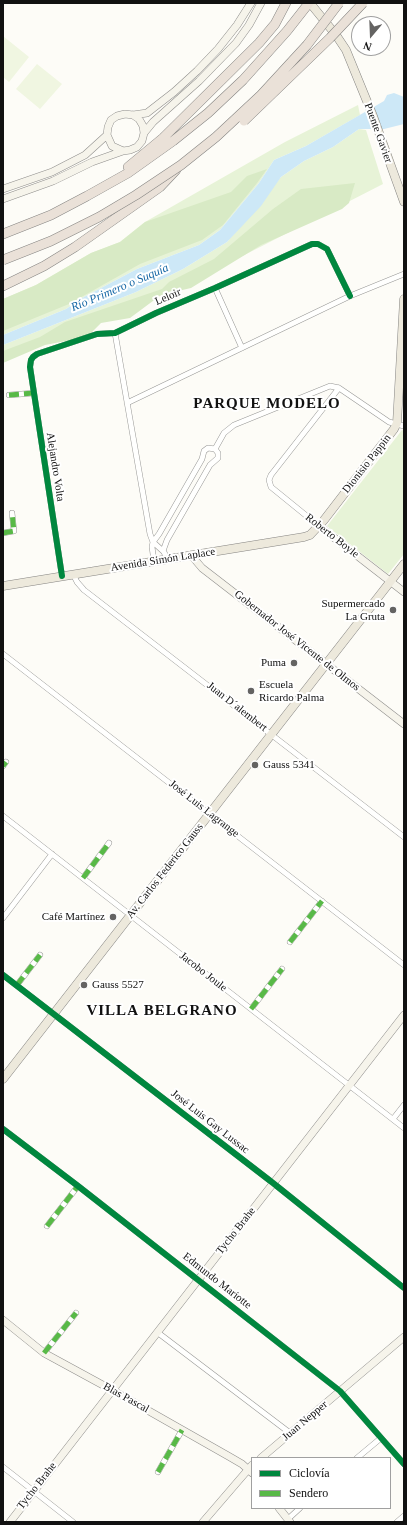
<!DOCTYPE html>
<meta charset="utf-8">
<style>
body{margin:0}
#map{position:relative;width:407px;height:1525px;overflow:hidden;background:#fdfcf7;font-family:Georgia,serif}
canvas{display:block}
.frame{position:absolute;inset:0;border:4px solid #111;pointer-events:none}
.legend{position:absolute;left:251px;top:1457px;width:140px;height:52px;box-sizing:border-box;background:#fff;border:1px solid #a0a0a0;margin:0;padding:5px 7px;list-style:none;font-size:12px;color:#111}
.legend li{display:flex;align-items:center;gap:8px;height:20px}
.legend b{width:20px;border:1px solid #a0a0a0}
.north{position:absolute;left:351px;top:16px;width:40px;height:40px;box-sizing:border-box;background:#fff;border:1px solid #a0a0a0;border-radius:50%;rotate:199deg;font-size:11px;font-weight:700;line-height:16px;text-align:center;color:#111}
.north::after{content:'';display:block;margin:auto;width:14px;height:18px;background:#646362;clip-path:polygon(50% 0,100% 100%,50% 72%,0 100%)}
</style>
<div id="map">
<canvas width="407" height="1525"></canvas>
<div class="frame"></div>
<ul class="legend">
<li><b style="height:5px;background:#00873e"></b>Ciclovía</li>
<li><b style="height:5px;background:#58b947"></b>Sendero</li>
</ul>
<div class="north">N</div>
</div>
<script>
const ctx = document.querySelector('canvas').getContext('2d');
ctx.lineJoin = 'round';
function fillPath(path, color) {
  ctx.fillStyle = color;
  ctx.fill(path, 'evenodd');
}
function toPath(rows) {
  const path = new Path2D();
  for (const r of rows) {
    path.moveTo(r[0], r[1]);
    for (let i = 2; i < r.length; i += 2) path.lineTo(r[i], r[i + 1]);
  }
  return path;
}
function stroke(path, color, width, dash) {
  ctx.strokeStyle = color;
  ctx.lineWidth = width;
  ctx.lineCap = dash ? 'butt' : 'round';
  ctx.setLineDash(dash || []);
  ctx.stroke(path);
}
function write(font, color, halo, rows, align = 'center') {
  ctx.font = font + ' Georgia,serif';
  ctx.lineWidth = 4;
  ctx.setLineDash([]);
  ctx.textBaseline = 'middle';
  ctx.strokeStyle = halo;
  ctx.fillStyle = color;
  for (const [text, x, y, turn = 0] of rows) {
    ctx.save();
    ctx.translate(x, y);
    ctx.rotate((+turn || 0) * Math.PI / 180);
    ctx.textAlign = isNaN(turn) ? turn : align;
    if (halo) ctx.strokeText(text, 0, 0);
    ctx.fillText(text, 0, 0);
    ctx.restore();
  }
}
fillPath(toPath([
 [358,105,360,115,306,146,274,160,259,183,220,230,199,245,137,269,84,297,66,309,3,335,3,299,36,285,91,253,120,242,145,222,285,142],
 [359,129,366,130,383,184,182,287,3,359,3,345,136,292,183,269,227,242,281,177,304,161,333,147],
 [402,430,404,431,404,554,388,574,327,526]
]), '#e7f3d7');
fillPath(toPath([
 [267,169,257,183,223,225,202,240,140,264,69,304,3,331,3,299,36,285,91,253,120,242,145,222,231,192,247,176],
 [355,183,349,203,342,209,261,245,191,288,161,295,130,318,101,323,87,337,45,345,3,363,3,351,40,337,65,322,162,289,169,282,214,259,273,209,301,189]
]), '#d8eac5');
fillPath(toPath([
 [3,36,29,57,9,82,3,77],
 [37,64,62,84,40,109,16,89]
]), '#f0f6e1');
fillPath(toPath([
 [394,93,404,97,404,124,384,129,359,129,333,147,304,161,281,177,261,206,227,242,183,269,136,292,3,345,3,335,66,309,84,297,137,269,199,245,220,230,259,183,274,160,306,146,384,101,387,95]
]), '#cde8f7');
const street = toPath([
 [215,288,242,348],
 [115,333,150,534,153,542,164,552,167,559],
 [9,395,34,393],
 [127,403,350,296,404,274],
 [215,449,224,433,234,425,330,386,339,388,389,422,404,426],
 [319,526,271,487,269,480,271,475,339,388],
 [3,533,14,531,12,513],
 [154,561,152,547,153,542,159,534,202,459,204,451,208,448,215,449,218,453,218,458,210,465,167,540,163,551],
 [73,574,77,582,84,590,404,837],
 [62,576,30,367,31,360,33,357,37,354,97,334,115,333,156,313,215,288,312,244,318,244,327,249,350,296],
 [3,654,404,965],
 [3,766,6,762],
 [3,816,404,1128],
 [83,878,109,843],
 [3,918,52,854],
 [290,942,322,901],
 [3,975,273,1183,404,1288],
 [17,985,40,955],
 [251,1009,282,969],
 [393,1119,404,1105],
 [3,1129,78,1186,340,1391,404,1464],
 [47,1226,78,1186],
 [157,1332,290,1433],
 [44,1353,76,1313],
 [357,1458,381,1438],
 [3,1467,73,1522],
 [158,1472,182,1430],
 [288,1519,300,1508],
 [397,1522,404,1516]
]);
const secondary = toPath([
 [251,3,237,25,218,49,197,71,174,92,147,113,133,115,125,114,117,116,111,120,108,127,107,135,112,146,123,151,130,150,137,147,142,141,144,133,153,122,199,81,236,43,249,25,261,3],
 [133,115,139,119,143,126,144,133],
 [3,189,52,172,85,155,107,135],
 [3,199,53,181,92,162,123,151],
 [319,526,404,592],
 [191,555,202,568,404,724],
 [3,1320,44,1353,112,1390,230,1457,242,1464,252,1473],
 [261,1458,404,1337],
 [279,1508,290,1522],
 [10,1522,404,1015],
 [203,1522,252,1465]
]);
const primary = toPath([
 [310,3,336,35,346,50,373,116,404,202],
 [3,586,304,537,310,535,324,520,394,429,397,423,404,299],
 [3,1079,404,564]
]);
const highway = toPath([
 [128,167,163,138,259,43,275,24,286,3],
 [3,234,51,215,87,196,128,173,173,141,208,113,243,80,287,31,309,3],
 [3,286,44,266,75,247,160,187,176,170]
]);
stroke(street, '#979795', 6);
stroke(secondary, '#8e8d8b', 8);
stroke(primary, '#858482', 9);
stroke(highway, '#858482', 10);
stroke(street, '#fffffe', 5);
stroke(secondary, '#f6f4eb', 7);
stroke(primary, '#ede9dc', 8);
stroke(highway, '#eae1d8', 9);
const highwayBridge = toPath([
 [244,121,330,38,363,3],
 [3,260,51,241,99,217,136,195,181,165,216,137,261,95,307,45,339,3]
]);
stroke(highwayBridge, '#858482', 10, []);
stroke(highwayBridge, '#eae1d8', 9);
stroke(toPath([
 [9,395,34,393],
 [3,533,14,531,12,513],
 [3,766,6,762],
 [83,878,109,843],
 [290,942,322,901],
 [17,985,40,955],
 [251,1009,282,969],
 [47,1226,78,1186],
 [44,1353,76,1313],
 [158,1472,182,1430]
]), '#58b947', 5, [10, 5]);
stroke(toPath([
 [62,576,30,367,31,360,33,357,37,354,97,334,115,333,156,313,215,288,312,244,318,244,327,249,350,296],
 [3,975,273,1183,404,1288],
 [3,1129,78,1186,340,1391,404,1464]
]), '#00873e', 6);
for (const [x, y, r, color] of [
 [393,610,4,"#646362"],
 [294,663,4,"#646362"],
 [251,691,4,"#646362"],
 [255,765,4,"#646362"],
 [113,917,4,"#646362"],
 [84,985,4,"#646362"]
]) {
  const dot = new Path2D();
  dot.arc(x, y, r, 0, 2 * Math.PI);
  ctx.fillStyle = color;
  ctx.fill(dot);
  stroke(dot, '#fff', 1.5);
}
write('11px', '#111', '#fff', [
 ["Puente Gavier",378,133,70],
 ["Leloir",168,297,-23],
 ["Dionisio Pappin",367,464,-52],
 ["Alejandro Volta",55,467,81],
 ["Roberto Boyle",332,536,38],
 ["Avenida Simón Laplace",163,560,-9],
 ["Gobernador José Vicente de Olmos",297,641,38],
 ["Juan D´alembert",237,707,38],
 ["José Luis Lagrange",204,809,38],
 ["Av. Carlos Federico Gauss",165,871,-52],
 ["Jacobo Joule",203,972,38],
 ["José Luis Gay Lussac",210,1122,38],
 ["Tycho Brahe",236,1231,-52],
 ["Edmundo Mariotte",217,1281,38],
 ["Blas Pascal",126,1398,29],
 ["Juan Nepper",305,1421,-40],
 ["Tycho Brahe",37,1486,-52]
]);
write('11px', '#111', '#fff', [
 ["Supermercado",385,604],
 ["La Gruta",385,617],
 ["Puma",286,663],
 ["Escuela",259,685,"left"],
 ["Ricardo Palma",259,698,"left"],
 ["Gauss 5341",263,765,"left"],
 ["Café Martínez",105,917],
 ["Gauss 5527",92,985,"left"]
], 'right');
write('italic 12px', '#1768a6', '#fff', [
 ["Río Primero o Suquía",120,288,-23]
]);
ctx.letterSpacing = '1px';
write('bold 15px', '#111', '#fff', [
 ["PARQUE MODELO",267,404],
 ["VILLA BELGRANO",162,1011]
]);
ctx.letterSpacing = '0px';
</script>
